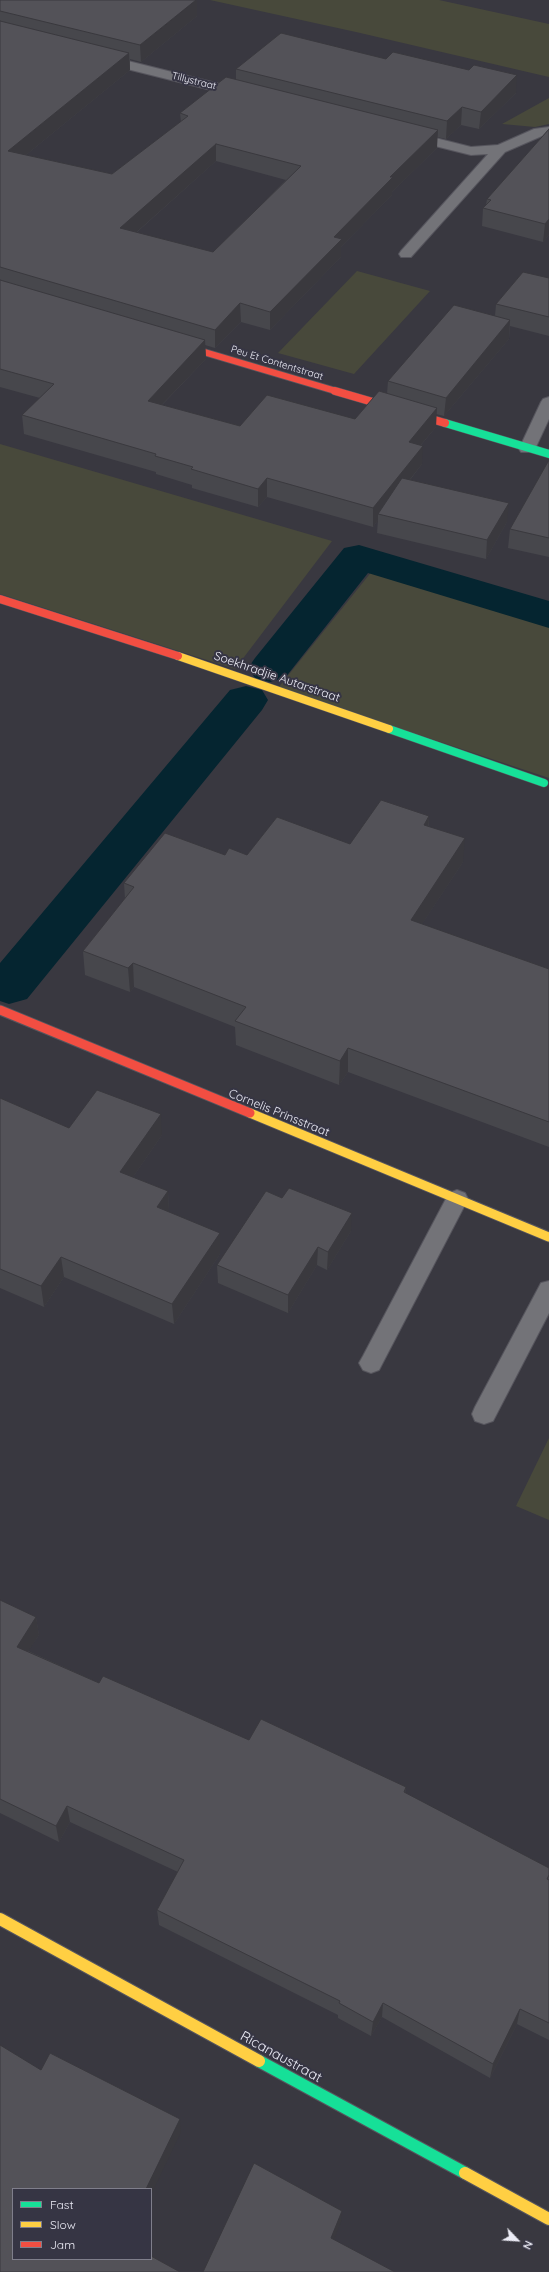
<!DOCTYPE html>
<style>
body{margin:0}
#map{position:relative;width:549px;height:2272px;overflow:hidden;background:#393840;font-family:Quicksand,sans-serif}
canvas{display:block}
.legend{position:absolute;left:12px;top:2188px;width:140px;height:72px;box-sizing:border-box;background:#363544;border:1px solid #7f7e8b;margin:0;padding:5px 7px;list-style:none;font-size:12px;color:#ececf6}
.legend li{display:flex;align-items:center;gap:8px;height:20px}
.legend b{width:20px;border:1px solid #7f7e8b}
.north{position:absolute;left:497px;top:2220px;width:40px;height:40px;-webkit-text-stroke:3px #363544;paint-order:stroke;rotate:115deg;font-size:11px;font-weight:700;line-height:16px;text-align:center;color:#ececf6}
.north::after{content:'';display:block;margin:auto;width:14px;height:18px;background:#ececf6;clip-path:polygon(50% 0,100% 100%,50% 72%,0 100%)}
</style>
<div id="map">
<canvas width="549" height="2272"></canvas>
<ul class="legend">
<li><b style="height:5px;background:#16e098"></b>Fast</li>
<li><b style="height:5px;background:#ffcf43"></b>Slow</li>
<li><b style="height:5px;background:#f24e42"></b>Jam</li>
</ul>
<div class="north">N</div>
</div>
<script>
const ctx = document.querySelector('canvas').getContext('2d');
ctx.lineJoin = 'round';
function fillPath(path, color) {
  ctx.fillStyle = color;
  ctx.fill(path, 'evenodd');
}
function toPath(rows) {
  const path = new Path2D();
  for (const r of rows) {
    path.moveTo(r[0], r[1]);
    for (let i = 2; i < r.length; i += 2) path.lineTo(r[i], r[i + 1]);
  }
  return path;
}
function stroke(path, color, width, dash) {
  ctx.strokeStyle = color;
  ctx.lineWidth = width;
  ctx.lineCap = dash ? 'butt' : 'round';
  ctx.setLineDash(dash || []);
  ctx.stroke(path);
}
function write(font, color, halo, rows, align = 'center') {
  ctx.font = font + ' Quicksand,sans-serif';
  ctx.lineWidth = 4;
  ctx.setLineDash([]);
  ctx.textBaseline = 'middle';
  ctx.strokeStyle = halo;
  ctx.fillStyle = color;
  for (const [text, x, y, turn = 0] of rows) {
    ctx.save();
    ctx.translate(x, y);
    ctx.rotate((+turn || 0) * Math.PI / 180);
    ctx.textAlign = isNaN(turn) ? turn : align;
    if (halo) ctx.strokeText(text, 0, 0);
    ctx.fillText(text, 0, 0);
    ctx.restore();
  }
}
fillPath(toPath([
 [210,0,439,0,549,24,549,77,356,32],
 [549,98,549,124,535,127,502,124],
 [357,271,430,291,354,374,278,353],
 [0,444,332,541,235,669,0,594],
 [373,570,549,623,549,778,278,688],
 [549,1438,549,1520,516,1506]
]), '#48493b');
fillPath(toPath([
 [359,545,549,601,549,628,368,573,285,678,270,682,255,678,248,668,255,658,344,548,359,545],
 [246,686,262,690,268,700,262,710,27,999,9,1004,0,1001,0,963,230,690,246,686]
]), '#052530');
const lane = toPath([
 [549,397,549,419,535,449,533,452,521,452,519,449,541,402,543,399,549,397],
 [457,1190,465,1193,468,1199,379,1370,371,1373,363,1370,359,1363,363,1356,449,1193,457,1190],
 [549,1281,549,1313,493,1421,484,1424,475,1421,472,1414,475,1407,541,1283,549,1281]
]);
const street = toPath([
 [100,54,248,91,250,94,243,98,95,61,93,58,95,55,100,54],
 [549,127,549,135,542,136,505,152,411,257,401,257,399,254,401,251,488,154,471,155,403,138,401,135,403,132,408,131,471,147,498,145,534,129,549,127]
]);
const fastFar1 = toPath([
 [445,423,549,454],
 [389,729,544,783]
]);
const fast = toPath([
 [259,2061,465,2173]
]);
const slowFar2 = toPath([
 [178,656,389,729]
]);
const slowFar1 = toPath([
 [250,1113,549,1237]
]);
const slow = toPath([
 [0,1919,259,2061],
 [465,2173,549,2219]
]);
const jamFar2 = toPath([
 [177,344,339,392]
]);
const jamFar1 = toPath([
 [335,391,445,423],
 [0,599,178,656]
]);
const jam = toPath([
 [0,1010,250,1113]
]);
stroke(lane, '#56555d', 2);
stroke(street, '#56555d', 2);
stroke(fastFar1, '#56555d', 9);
stroke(fast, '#56555d', 14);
stroke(slowFar2, '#56555d', 9);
stroke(slowFar1, '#56555d', 11);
stroke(slow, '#56555d', 14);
stroke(jamFar2, '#56555d', 8);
stroke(jamFar1, '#56555d', 9);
stroke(jam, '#56555d', 11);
fillPath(lane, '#737378');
fillPath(street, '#737378');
stroke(fastFar1, '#16e098', 8);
stroke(fast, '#16e098', 12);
stroke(slowFar2, '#ffcf43', 8);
stroke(slowFar1, '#ffcf43', 9);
stroke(slow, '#ffcf43', 12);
stroke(jamFar2, '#f24e42', 6);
stroke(jamFar1, '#f24e42', 8);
stroke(jam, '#f24e42', 9);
fillPath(toPath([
 [0,0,197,16,141,62,130,59,130,70,26,155,112,174,181,122,180,113,236,80,236,69,516,93,479,129,461,125,446,139,437,137,437,148,392,192,392,195,341,247,341,257,270,330,241,322,215,348,205,345,206,359,162,405,240,426,355,419,387,394,388,381,495,316,496,304,549,278,549,336,510,326,509,339,444,416,436,414,436,427,421,445,422,464,410,480,507,522,486,559,377,533,378,520,373,527,267,497,258,507,192,488,192,485,156,474,156,472,24,434,22,415,40,398,0,387],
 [216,161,286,180,213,252,136,233],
 [549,129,549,235,543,242,482,226,483,208,486,205,487,199],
 [549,460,549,557,508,548,510,529],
 [429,816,429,827,463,862,422,924,549,969,549,1147,348,1072,339,1085,236,1045,235,1027,134,987,130,992,85,975,83,951,125,899,124,883,225,855,247,855,350,844],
 [0,1098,69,1128,162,1135,133,1177,168,1191,169,1212,220,1254,174,1324,64,1277,44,1307,0,1288],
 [351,1231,327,1270,317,1265,288,1313,218,1283,217,1265],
 [0,1600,36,1617,39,1635,28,1651,99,1683,249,1740,406,1787,405,1793,549,1868,549,2040,517,2024,490,2078,382,2017,371,2036,338,2018,338,2015,159,1925,157,1910,178,1872,70,1822,59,1842,0,1813]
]), '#47474c');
fillPath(toPath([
 [196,0,197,0,197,16,141,62,140,45],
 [129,53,130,70,10,168,8,151],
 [517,75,516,93,479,129,481,112],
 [462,107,461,125,446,139,447,121],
 [438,130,437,148,392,192,392,195,341,247,341,257,270,330,270,312,334,237,390,177],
 [216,144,216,161,121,246,120,228],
 [549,219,549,235,543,242,545,224],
 [240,303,241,322,215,348,215,330],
 [510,320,509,339,444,416,446,398],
 [205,340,206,359,148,419,148,401],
 [437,408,436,427,408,460,409,442],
 [423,446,422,464,382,515,378,514,378,520,373,527,373,508],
 [267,478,267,497,258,507,258,489],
 [509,503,507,522,486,559,487,540],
 [429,816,428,840,424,825],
 [465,838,463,862,409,944,411,920],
 [133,963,134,987,130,992,128,968],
 [348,1048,348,1072,339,1085,340,1061],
 [161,1114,162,1135,122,1193,120,1172],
 [168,1191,169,1212,158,1228,157,1207],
 [352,1213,351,1231,327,1270,328,1252],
 [220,1233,220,1254,174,1324,172,1304],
 [318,1247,317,1265,288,1313,288,1295],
 [61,1257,64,1277,44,1307,41,1286],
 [36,1617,39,1635,20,1664,17,1647],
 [67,1806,70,1822,59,1842,56,1826],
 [383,2003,382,2017,371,2036,373,2022],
 [520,2009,517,2024,490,2078,493,2064],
 [180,2119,181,2132,151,2195,151,2189,146,2189],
 [342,2211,341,2222,330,2249,331,2238]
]), '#3a393e');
const building = toPath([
 [0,0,196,0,140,45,0,11,0,0],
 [0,21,129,53,8,151,112,174,188,116,180,113,226,77,438,130,390,177,393,177,334,237,342,239,270,312,240,303,215,330,0,267,0,21],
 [216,144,301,166,213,252,120,228,216,144],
 [281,33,386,59,393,52,469,70,474,65,517,75,481,112,462,107,447,121,236,69,281,33],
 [549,129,549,219,545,224,483,208,491,200,487,199,549,129],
 [523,272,549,278,549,317,496,304,523,272],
 [0,280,205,340,148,401,240,426,267,395,355,419,379,391,437,408,409,442,423,446,373,508,267,478,258,489,191,469,193,467,155,456,156,454,22,415,54,384,0,369,0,280],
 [454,305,510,320,446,398,388,381,454,305],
 [549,460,549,538,510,529,549,460],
 [402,478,509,503,487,540,378,514,402,478],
 [381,800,429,816,424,825,465,838,411,920,549,969,549,1122,348,1048,340,1061,235,1021,246,1007,133,963,128,968,83,951,134,887,124,883,165,833,225,855,229,848,247,855,277,817,350,844,381,800],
 [97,1090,161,1114,120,1172,168,1191,157,1207,220,1233,172,1304,61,1257,41,1286,0,1269,0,1098,69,1128,97,1090],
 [289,1188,352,1213,328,1252,318,1247,288,1295,217,1265,266,1191,282,1198,289,1188],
 [0,1600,36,1617,17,1647,99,1683,103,1676,249,1740,261,1719,406,1787,404,1792,549,1868,549,1875,547,1879,549,1880,549,2023,520,2009,493,2064,383,2003,373,2022,339,2003,340,2001,157,1910,184,1860,67,1806,56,1826,0,1799,0,1600],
 [0,2045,41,2070,50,2053,180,2119,146,2189,13,2189,13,2259,151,2259,151,2256,180,2272,0,2272,0,2045],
 [254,2163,342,2211,331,2238,395,2272,203,2272,254,2163]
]);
fillPath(building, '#535258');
stroke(building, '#3a393e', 1);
write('10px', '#ececf6', '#363544', [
 ["Tillystraat",194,81,14],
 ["Peu Et Contentstraat",277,363,17]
]);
write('12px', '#ececf6', '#363544', [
 ["Soekhradjie Autarstraat",277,677,19],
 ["Cornelis Prinsstraat",279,1113,22]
]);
write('14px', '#ececf6', '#363544', [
 ["Ricanaustraat",281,2057,29]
]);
</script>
